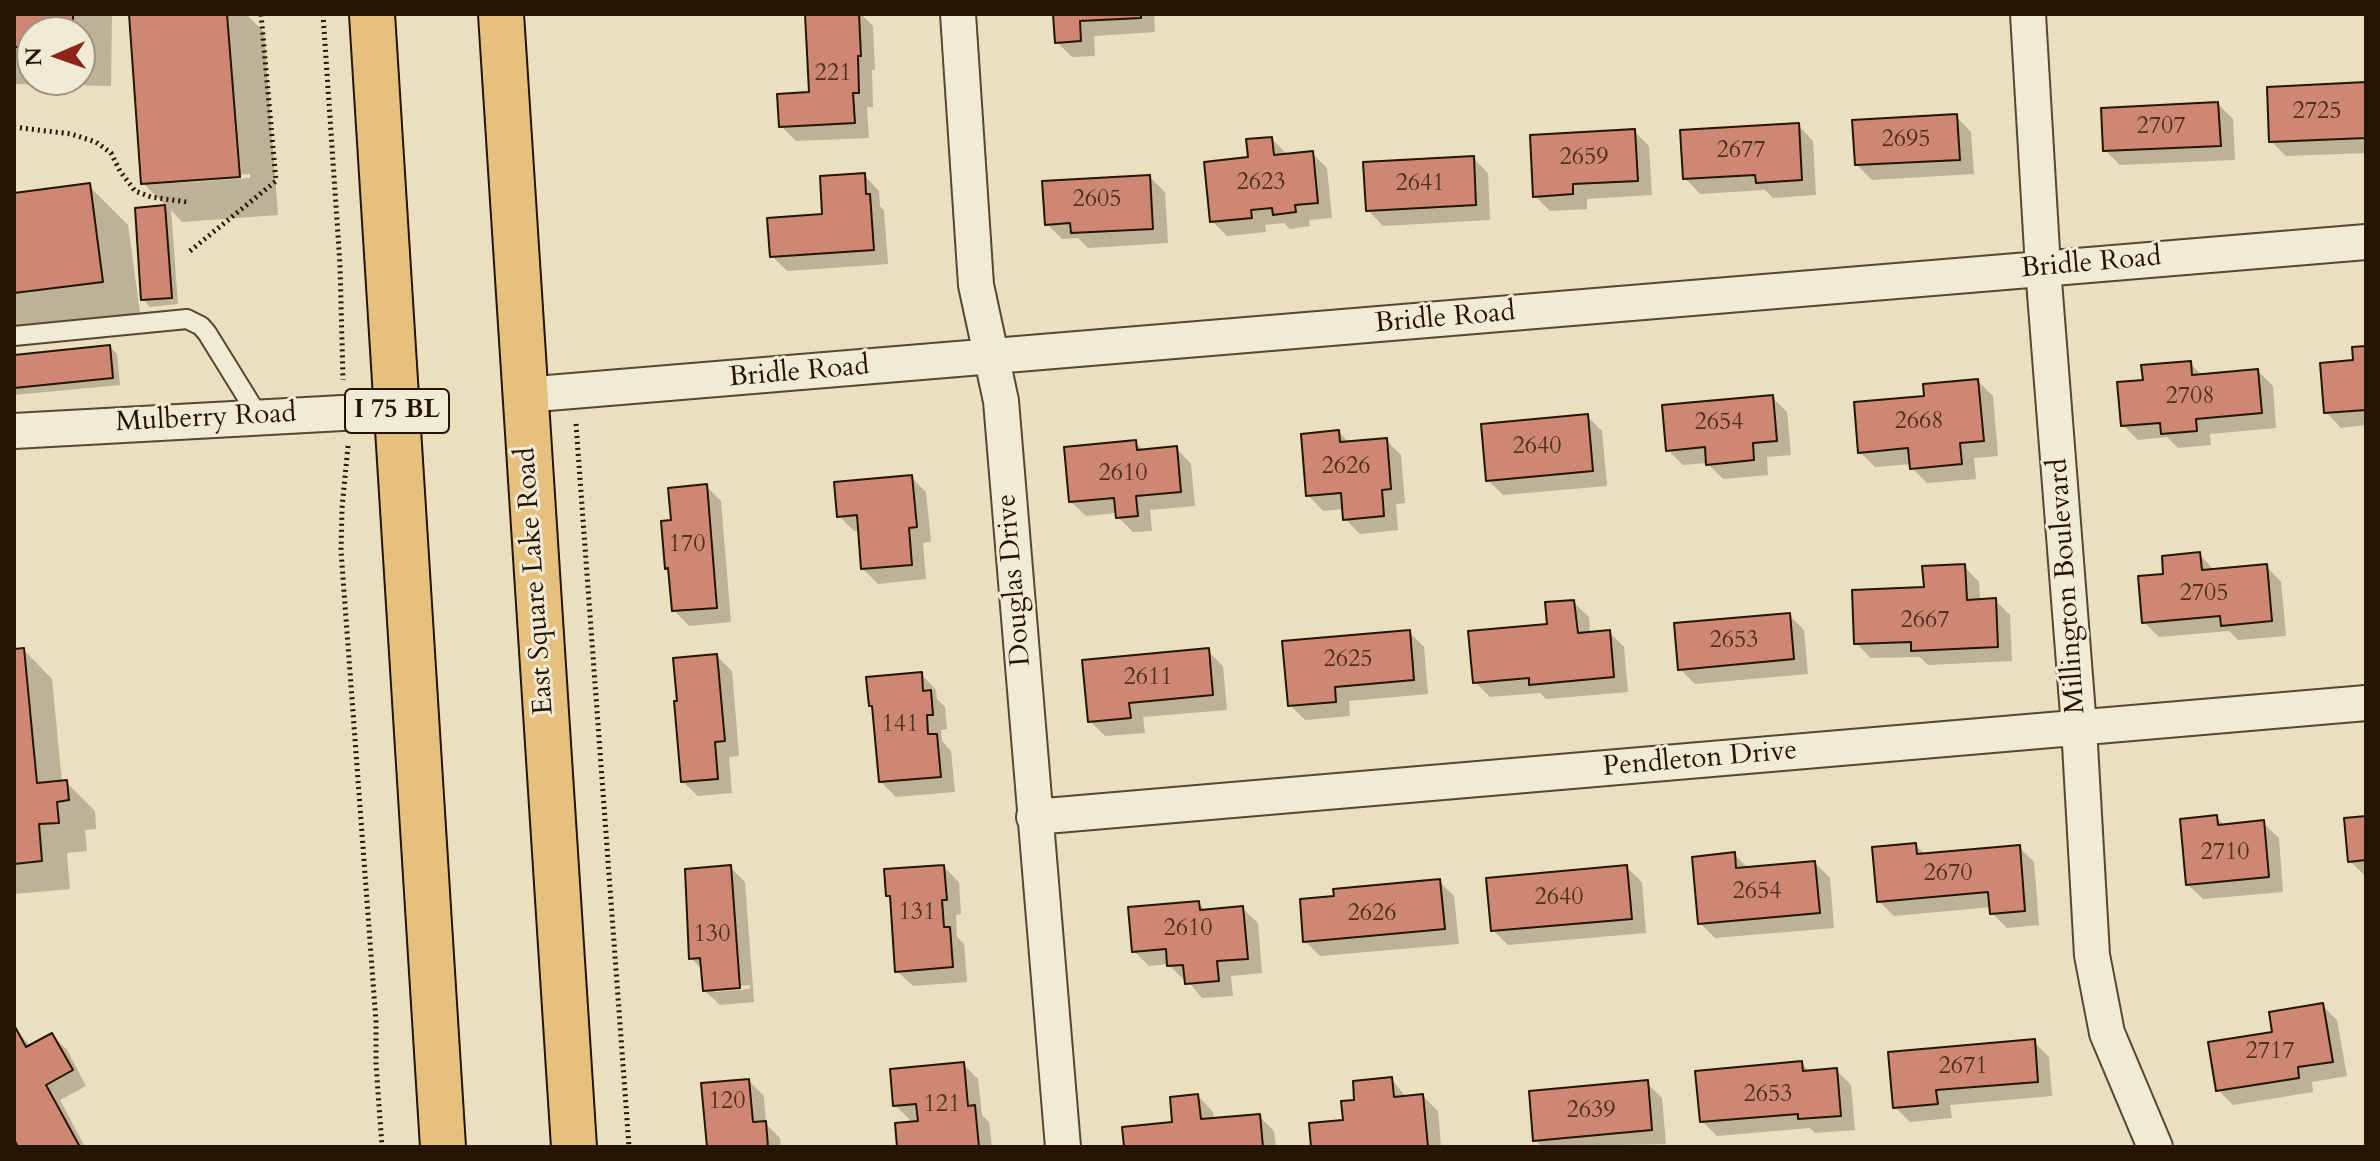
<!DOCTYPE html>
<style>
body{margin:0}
#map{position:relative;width:2380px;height:1161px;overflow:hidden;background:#eadfbe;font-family:Cardo,serif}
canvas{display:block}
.frame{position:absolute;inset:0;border:16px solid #251401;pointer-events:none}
.north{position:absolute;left:16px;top:16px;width:80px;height:80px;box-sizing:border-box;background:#f1ead5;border:2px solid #9f9480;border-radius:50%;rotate:268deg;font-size:22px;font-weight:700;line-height:32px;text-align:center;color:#251401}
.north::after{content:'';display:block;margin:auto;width:28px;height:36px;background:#8f2418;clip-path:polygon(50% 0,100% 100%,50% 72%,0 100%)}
</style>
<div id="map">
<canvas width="2380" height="1161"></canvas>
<div class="frame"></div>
<div class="north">N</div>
</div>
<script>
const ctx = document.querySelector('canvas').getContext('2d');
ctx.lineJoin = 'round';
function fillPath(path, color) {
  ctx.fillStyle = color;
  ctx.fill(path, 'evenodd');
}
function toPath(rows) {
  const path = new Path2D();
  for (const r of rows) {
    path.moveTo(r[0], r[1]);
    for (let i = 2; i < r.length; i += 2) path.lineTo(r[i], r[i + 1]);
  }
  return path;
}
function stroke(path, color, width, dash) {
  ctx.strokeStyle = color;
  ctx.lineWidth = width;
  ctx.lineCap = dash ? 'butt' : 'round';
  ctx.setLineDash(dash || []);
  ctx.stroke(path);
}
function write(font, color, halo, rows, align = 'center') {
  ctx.font = font + ' Cardo,serif';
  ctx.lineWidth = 6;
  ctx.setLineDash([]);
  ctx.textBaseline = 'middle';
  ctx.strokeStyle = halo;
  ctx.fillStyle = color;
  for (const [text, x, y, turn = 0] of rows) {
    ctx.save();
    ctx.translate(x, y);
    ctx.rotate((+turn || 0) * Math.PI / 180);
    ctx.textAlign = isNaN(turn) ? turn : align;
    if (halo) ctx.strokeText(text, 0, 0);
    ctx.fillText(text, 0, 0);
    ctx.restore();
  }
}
fillPath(toPath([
 [14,14,112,14,111,86,14,84],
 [32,32,80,32,80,80,32,80],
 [131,14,246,14,264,32,278,215,182,222,171,210,178,304,150,307,143,299,137,210,167,207,143,183],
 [250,174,250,178,176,183,176,179],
 [807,14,861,14,873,26,875,70,872,70,873,107,867,107,869,138,796,141,781,126,811,94],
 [1055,14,1154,14,1155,32,1094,36,1095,56,1072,57,1057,42],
 [2366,84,2366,153,2286,156,2271,141],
 [2218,104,2233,119,2235,160,2120,165,2105,150],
 [1956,116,1971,132,1974,174,1872,180,1857,165],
 [1798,125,1813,141,1816,195,1773,198,1765,190,1700,194,1685,178],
 [1634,131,1649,146,1652,195,1587,199,1587,209,1550,211,1535,196],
 [1272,139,1287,154,1312,153,1327,168,1332,218,1309,220,1310,226,1290,229,1284,223,1265,225,1266,232,1227,236,1212,221,1251,159],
 [1473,158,1488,173,1490,220,1383,226,1368,210],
 [864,175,879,191,880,206,884,211,888,264,787,271,772,256,825,216],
 [1150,177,1165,192,1168,243,1088,248,1078,238,1062,239,1047,224],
 [89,186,128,225,141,320,14,336,14,195],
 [110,347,117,354,120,385,14,395,14,357],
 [2366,348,2366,425,2341,428,2326,412],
 [2190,363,2203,376,2258,371,2273,386,2276,428,2210,434,2211,445,2178,448,2167,437,2138,440,2123,425,2145,381],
 [1978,381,1993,396,1998,456,1974,458,1976,479,1927,483,1912,468,1912,464,1875,467,1860,452,1926,398],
 [1772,397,1787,412,1791,455,1767,457,1768,475,1723,479,1707,463,1683,465,1668,450],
 [1587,416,1602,431,1607,486,1503,495,1488,480],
 [1339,432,1349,443,1386,440,1401,455,1405,503,1396,504,1398,530,1360,534,1345,519,1344,509,1323,511,1308,495],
 [1135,442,1144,451,1176,448,1191,464,1195,506,1150,510,1152,531,1133,532,1118,517,1117,513,1086,516,1070,501],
 [911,477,926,492,931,542,923,543,926,579,878,584,863,569,860,531,854,531,839,516],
 [706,486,721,501,731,622,689,626,674,610,671,572,667,568,673,522],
 [2199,554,2214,570,2266,566,2281,582,2286,636,2238,640,2229,631,2159,637,2144,622,2166,576],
 [1964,566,1979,582,1980,601,1995,600,2010,615,2012,661,1928,665,1920,657,1871,658,1856,643,1926,589],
 [1573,602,1589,617,1590,634,1609,632,1624,647,1628,692,1546,699,1540,693,1490,697,1475,682,1549,626],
 [1789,615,1804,630,1808,674,1695,684,1680,669],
 [1409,632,1424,647,1428,694,1349,701,1350,716,1305,720,1290,705],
 [24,650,52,679,62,782,66,782,95,811,96,829,85,830,87,851,67,853,70,889,14,894,14,651],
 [1208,651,1223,666,1227,710,1143,717,1145,733,1105,736,1090,721],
 [717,656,732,671,739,756,729,757,732,793,698,796,682,781],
 [921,674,936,690,937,699,945,707,947,729,941,730,942,741,951,751,955,792,896,797,881,782,874,708,871,705],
 [2216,817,2225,826,2263,823,2279,838,2283,892,2203,899,2187,884],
 [2366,818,2366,876,2365,876,2350,861],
 [1915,845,1926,855,2019,847,2034,862,2039,925,2007,928,1992,913,1991,907,1894,916,1879,901],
 [1735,855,1749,869,1815,863,1830,878,1834,928,1715,938,1700,923],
 [730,867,745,882,754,1002,720,1005,704,990,703,970,691,958],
 [750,985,750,989,715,992,715,988],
 [944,867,959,882,961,914,956,915,957,937,964,944,967,982,913,986,897,971,892,899,888,896],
 [1626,867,1642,882,1646,933,1508,945,1493,930],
 [1439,881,1454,896,1459,944,1320,956,1305,941],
 [1198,903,1206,911,1242,908,1258,923,1262,973,1231,976,1233,996,1202,998,1187,980,1184,980,1168,964,1149,966,1134,951],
 [2322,1005,2337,1020,2347,1076,2312,1082,2313,1092,2233,1105,2218,1090,2274,1033],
 [14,1027,31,1047,52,1035,67,1050,86,1086,60,1100,85,1147,20,1147,14,1135],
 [2034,1042,2049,1057,2052,1096,1950,1105,1952,1118,1910,1122,1895,1107],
 [1801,1063,1810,1072,1836,1070,1851,1085,1855,1130,1815,1133,1810,1128,1717,1136,1702,1121],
 [963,1064,978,1079,982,1115,989,1122,992,1147,899,1147,914,1124,895,1105],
 [1391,1079,1407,1098,1423,1096,1438,1111,1441,1147,1313,1147,1345,1122,1357,1102],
 [749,1081,764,1096,766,1124,780,1138,781,1147,709,1147],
 [1647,1083,1662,1098,1666,1144,1543,1147,1535,1140],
 [1198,1096,1213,1112,1214,1120,1259,1116,1274,1131,1276,1147,1126,1147,1174,1124]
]), '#0003');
const building = toPath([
 [14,14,73,14,73,32,32,32,32,47,14,47,14,14],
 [129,14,227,14,240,177,141,184,129,14],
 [805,14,859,14,861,56,858,56,859,93,853,93,855,123,779,127,777,94,809,92,805,14],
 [1053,14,1141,14,1141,18,1080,21,1081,41,1055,43,1053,14],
 [2366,82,2366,138,2269,142,2267,87,2366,82],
 [2218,102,2221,146,2103,151,2101,108,2218,102],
 [1957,114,1960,160,1855,165,1852,120,1957,114],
 [1799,123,1802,180,1756,183,1755,175,1683,179,1680,130,1799,123],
 [1635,129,1638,181,1573,184,1573,194,1533,197,1530,135,1635,129],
 [1272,137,1274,155,1313,151,1318,203,1295,205,1296,212,1273,215,1272,208,1251,210,1252,218,1210,222,1204,162,1248,157,1246,139,1272,137],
 [1474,156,1476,205,1366,211,1363,162,1474,156],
 [865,173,866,194,870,194,874,250,770,257,767,218,822,214,820,176,865,173],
 [1150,175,1153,229,1071,233,1070,223,1045,225,1042,181,1150,175],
 [90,183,103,282,14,293,14,193,90,183],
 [165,205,172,298,141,300,135,208,165,205],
 [110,345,113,378,14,388,14,355,110,345],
 [2366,346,2366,410,2324,413,2320,363,2353,360,2352,347,2366,346],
 [2191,361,2192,375,2258,369,2262,413,2196,419,2197,431,2161,434,2160,423,2121,426,2117,382,2143,380,2141,365,2191,361],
 [1978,379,1984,441,1960,443,1962,464,1910,469,1908,448,1858,453,1854,402,1924,396,1923,384,1978,379],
 [1773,395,1777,441,1753,443,1754,460,1706,465,1705,447,1666,451,1662,405,1773,395],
 [1588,414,1593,471,1486,481,1481,424,1588,414],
 [1339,430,1340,442,1387,438,1391,489,1382,490,1384,516,1343,520,1341,493,1306,496,1301,434,1339,430],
 [1136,440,1137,450,1177,446,1181,492,1136,496,1138,516,1116,518,1114,498,1069,502,1064,447,1136,440],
 [912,475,917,527,909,528,912,565,861,569,857,515,837,517,834,482,912,475],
 [707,484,717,608,672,611,668,568,665,569,661,521,671,520,668,488,707,484],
 [2200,552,2202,570,2267,564,2272,621,2221,626,2220,616,2142,623,2138,576,2163,574,2162,556,2200,552],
 [1965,564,1967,600,1996,598,1998,647,1911,651,1911,642,1854,644,1852,590,1924,587,1922,566,1965,564],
 [1574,600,1578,633,1610,630,1614,677,1529,685,1529,678,1473,683,1468,631,1547,624,1545,602,1574,600],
 [1790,613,1794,659,1678,670,1674,623,1790,613],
 [1410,630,1414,680,1335,687,1336,702,1288,706,1282,641,1410,630],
 [24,648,37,783,67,780,69,800,57,802,59,823,39,824,42,861,14,864,14,649,24,648],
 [1209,648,1213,695,1129,703,1131,718,1088,722,1082,660,1209,648],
 [717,654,725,741,715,742,718,779,681,782,674,701,677,701,673,658,717,654],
 [922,672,923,691,931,690,933,715,927,715,928,734,937,734,941,777,879,782,872,706,869,706,866,677,922,672],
 [2217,815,2218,825,2264,820,2269,877,2186,885,2180,819,2217,815],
 [2366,816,2366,860,2348,862,2344,818,2366,816],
 [1916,843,1917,854,2020,845,2025,911,1990,914,1988,892,1877,902,1872,847,1916,843],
 [1735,852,1736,868,1815,861,1820,913,1698,924,1692,857,1735,852],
 [731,865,740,988,703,991,700,958,689,959,685,869,731,865],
 [944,865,947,900,942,900,944,927,950,927,953,967,895,972,890,896,886,896,884,869,944,865],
 [1627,865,1632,919,1491,931,1486,878,1627,865],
 [1440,879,1445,929,1303,942,1300,899,1334,896,1333,889,1440,879],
 [1199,901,1200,910,1243,906,1248,959,1217,961,1219,981,1185,984,1183,965,1167,966,1166,949,1132,952,1128,907,1199,901],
 [2323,1003,2333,1062,2298,1067,2299,1078,2216,1091,2208,1042,2272,1032,2269,1012,2323,1003],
 [14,1025,26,1047,52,1033,73,1070,46,1085,80,1147,18,1147,14,1139,14,1025],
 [2035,1039,2038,1082,1936,1090,1938,1104,1893,1108,1888,1052,2035,1039],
 [1802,1061,1803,1071,1837,1068,1841,1116,1798,1119,1798,1114,1700,1122,1695,1071,1802,1061],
 [964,1062,968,1106,975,1105,979,1147,897,1147,895,1123,918,1121,916,1104,893,1106,890,1069,964,1062],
 [1392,1077,1394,1097,1423,1094,1428,1147,1311,1147,1309,1123,1343,1120,1341,1101,1354,1100,1353,1081,1392,1077],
 [749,1079,753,1122,766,1121,768,1147,707,1147,701,1083,749,1079],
 [1648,1080,1652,1130,1533,1141,1529,1091,1648,1080],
 [1198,1094,1201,1119,1260,1114,1263,1147,1124,1147,1122,1127,1172,1122,1170,1097,1198,1094]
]);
fillPath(building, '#cd8773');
stroke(building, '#251401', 2);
const service = toPath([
 [14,336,187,319,201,326,207,333,259,417]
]);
const minor = toPath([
 [958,14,976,285,1001,401,1063,1147],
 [2028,14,2043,268,2079,727,2092,955,2107,1033,2155,1147],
 [524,395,2366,242],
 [14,431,397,410],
 [1034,817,2366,703]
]);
const trunk = toPath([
 [372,14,443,1147],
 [501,14,574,1147]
]);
stroke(service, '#564730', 22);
stroke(minor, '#564730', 38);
stroke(trunk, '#251401', 48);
stroke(toPath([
 [323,14,340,265,343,380],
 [14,127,71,134,96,142,111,153,120,171,135,191,151,197,187,202],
 [190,251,276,181,261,14],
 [576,424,629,1147],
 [348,446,342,508,341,551,376,1022,376,1064,382,1147]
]), '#251401', 5, [2, 4]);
stroke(service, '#f1ead5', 18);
stroke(minor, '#f1ead5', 34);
stroke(trunk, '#e5c07f', 44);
write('24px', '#4f311e', null, [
 ["221",833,74],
 ["2725",2317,112],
 ["2707",2161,127],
 ["2695",1906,140],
 ["2677",1741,151],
 ["2659",1584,158],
 ["2623",1261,183],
 ["2641",1420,184],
 ["2605",1097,200],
 ["2708",2190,397],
 ["2668",1919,422],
 ["2654",1719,423],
 ["2640",1537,447],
 ["2626",1346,467],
 ["2610",1123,474],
 ["170",687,545],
 ["2705",2204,594],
 ["2667",1925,621],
 ["2653",1734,641],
 ["2625",1348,660],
 ["2611",1148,678],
 ["141",900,725],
 ["2710",2225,853],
 ["2670",1948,874],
 ["2654",1757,892],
 ["2640",1559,898],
 ["131",917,913],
 ["2626",1372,914],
 ["2610",1188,929],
 ["130",712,935],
 ["2717",2270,1052],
 ["2671",1963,1067],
 ["2653",1768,1095],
 ["120",727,1102],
 ["121",942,1105],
 ["2639",1591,1111]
]);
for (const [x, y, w] of [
 [397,411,104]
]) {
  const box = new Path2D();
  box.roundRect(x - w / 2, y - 22, w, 44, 6);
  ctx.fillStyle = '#f1ead5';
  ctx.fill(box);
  stroke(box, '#251401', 2);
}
write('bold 26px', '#251401', null, [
 ["I 75 BL",397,411]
]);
write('28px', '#251401', '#f1ead5', [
 ["Bridle Road",2091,264,-5],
 ["Bridle Road",1445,319,-5],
 ["Bridle Road",799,373,-5],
 ["Mulberry Road",206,419,-3],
 ["Douglas Drive",1015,580,-95],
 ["East Square Lake Road",536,581,-94],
 ["Millington Boulevard",2068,586,-94],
 ["Pendleton Drive",1700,760,-5]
]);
</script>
